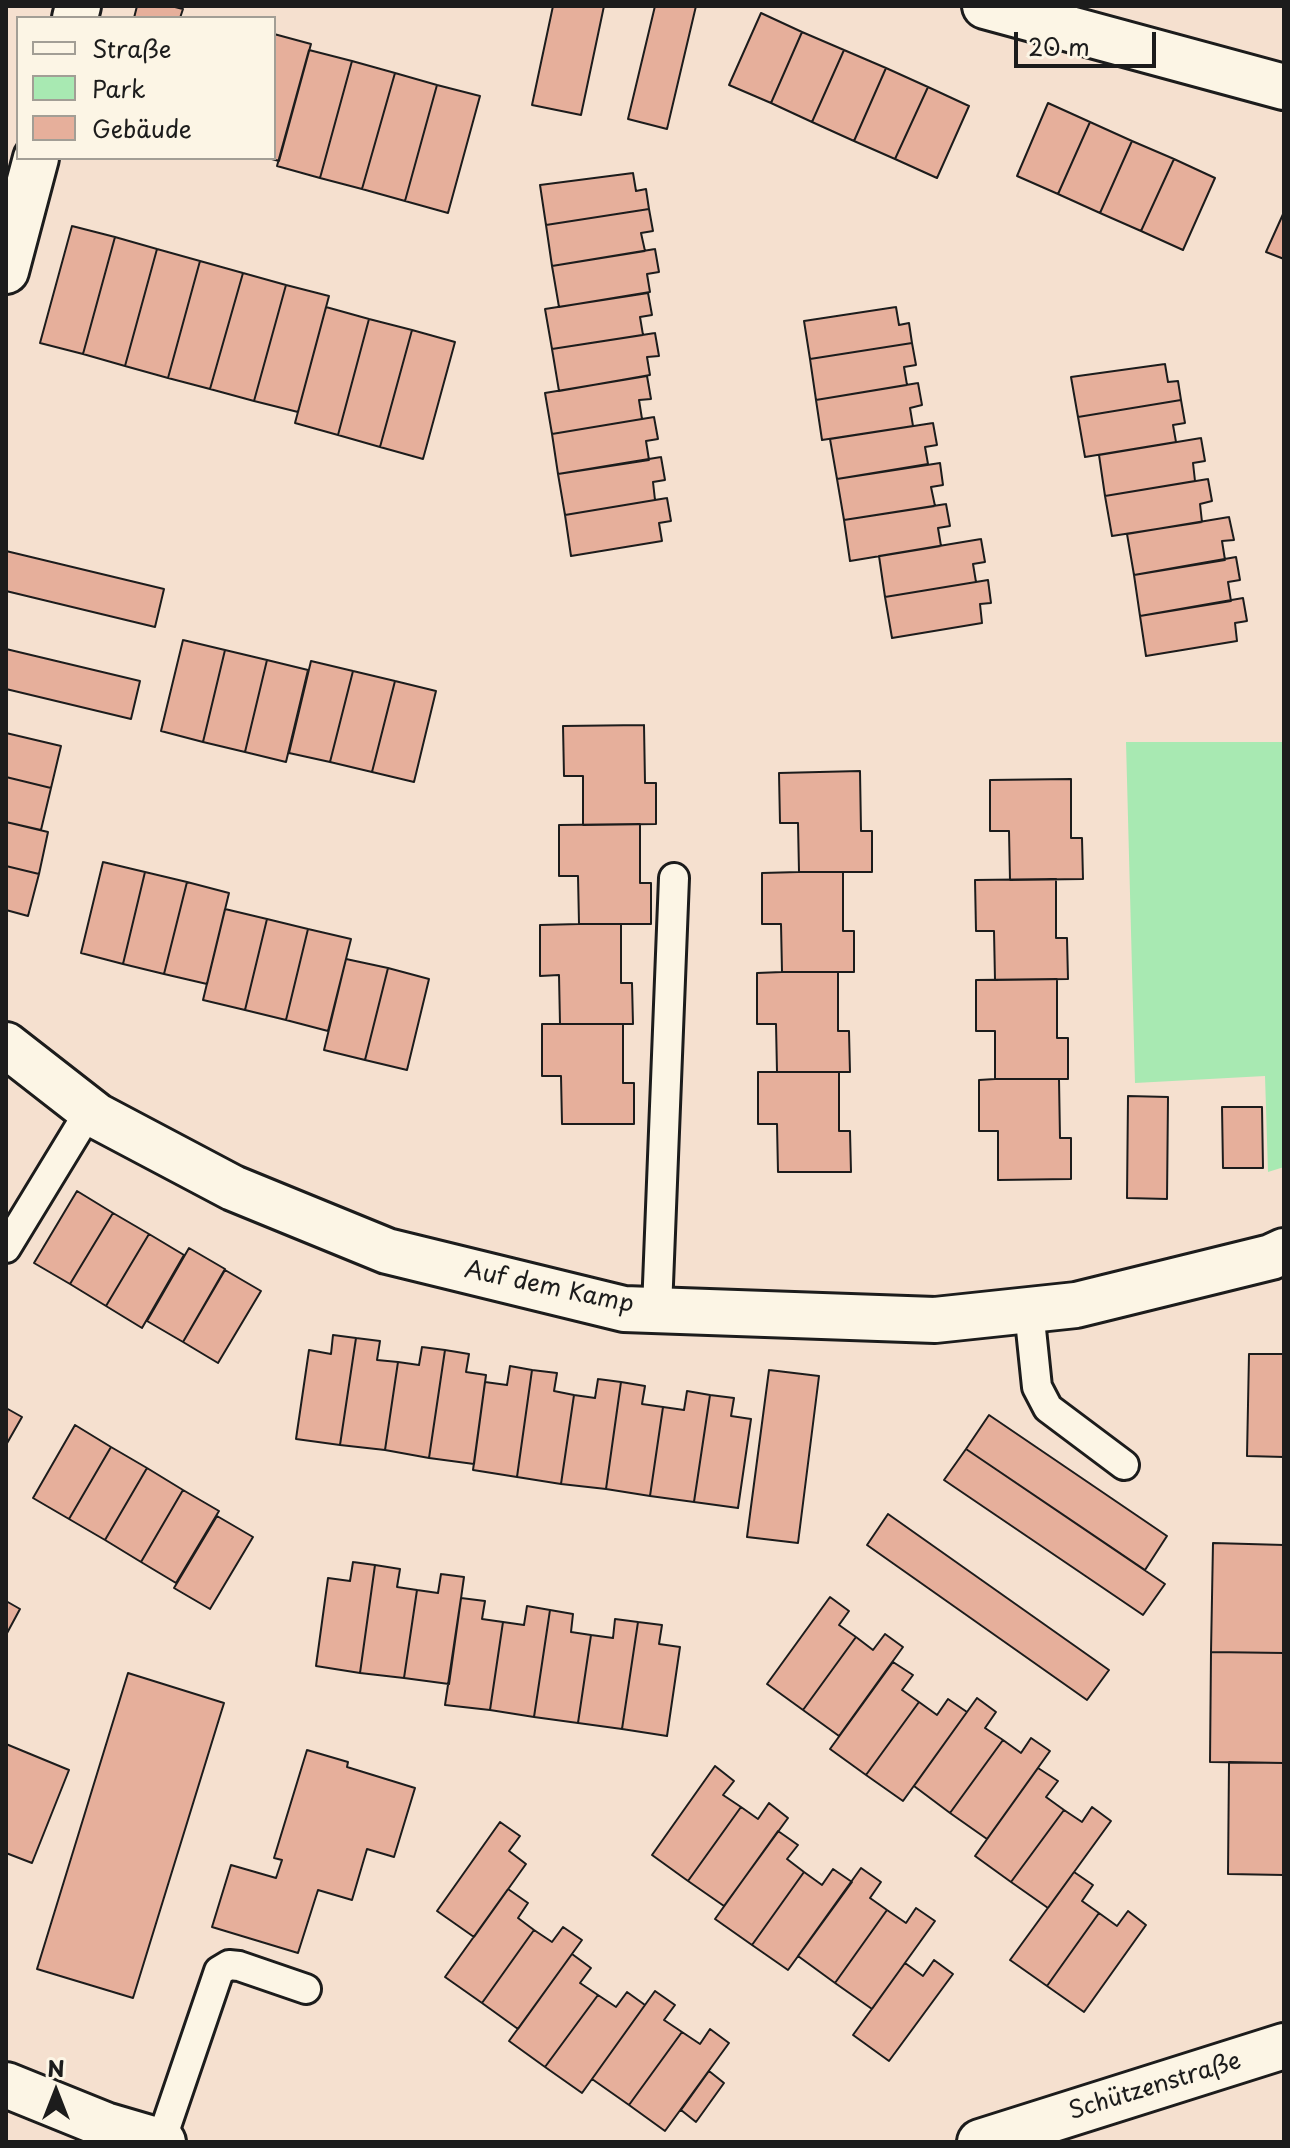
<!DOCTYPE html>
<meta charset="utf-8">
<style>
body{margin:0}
#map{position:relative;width:1290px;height:2148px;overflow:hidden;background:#f5e0cf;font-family:"Playpen Sans",sans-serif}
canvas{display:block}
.frame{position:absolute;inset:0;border:8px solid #1c1c1c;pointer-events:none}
.legend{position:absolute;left:16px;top:16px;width:260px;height:144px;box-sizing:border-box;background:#fcf5e5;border:2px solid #a29e95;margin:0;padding:10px 14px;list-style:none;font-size:24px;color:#1c1c1c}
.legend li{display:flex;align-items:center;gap:16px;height:40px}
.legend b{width:40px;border:2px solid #a29e95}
.north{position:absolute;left:16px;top:2052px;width:80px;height:80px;-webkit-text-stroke:6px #fcf5e5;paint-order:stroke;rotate:0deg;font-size:22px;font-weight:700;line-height:32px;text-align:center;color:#1c1c1c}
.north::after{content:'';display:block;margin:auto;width:28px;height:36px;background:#1c1c1c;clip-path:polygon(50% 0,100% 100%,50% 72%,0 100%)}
.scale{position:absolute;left:1014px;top:32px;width:142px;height:36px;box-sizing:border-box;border:4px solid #1c1c1c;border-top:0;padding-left:10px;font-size:24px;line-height:28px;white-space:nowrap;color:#1c1c1c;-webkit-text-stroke:6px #fcf5e5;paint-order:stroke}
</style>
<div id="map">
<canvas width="1290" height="2148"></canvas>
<div class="frame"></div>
<ul class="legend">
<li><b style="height:10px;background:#fcf5e5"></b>Straße</li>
<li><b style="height:22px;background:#a8e9b2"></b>Park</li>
<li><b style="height:22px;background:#e6af9b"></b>Gebäude</li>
</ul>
<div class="north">N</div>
<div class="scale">20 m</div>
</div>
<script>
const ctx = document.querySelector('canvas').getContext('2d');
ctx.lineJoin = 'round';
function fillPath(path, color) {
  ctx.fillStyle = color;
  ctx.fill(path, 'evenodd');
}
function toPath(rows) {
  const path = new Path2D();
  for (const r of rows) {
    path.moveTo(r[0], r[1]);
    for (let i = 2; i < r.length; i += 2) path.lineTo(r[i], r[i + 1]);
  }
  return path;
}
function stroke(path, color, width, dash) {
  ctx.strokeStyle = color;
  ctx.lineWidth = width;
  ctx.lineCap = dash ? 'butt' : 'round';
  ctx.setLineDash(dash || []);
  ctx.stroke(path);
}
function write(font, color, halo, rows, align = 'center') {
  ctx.font = font + ' "Playpen Sans",sans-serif';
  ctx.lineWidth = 7;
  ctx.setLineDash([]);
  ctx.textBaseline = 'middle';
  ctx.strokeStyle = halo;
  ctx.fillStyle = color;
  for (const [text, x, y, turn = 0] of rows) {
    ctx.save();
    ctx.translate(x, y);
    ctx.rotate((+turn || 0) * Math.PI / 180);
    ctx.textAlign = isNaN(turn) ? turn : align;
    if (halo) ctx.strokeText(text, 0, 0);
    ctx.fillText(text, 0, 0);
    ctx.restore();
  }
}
fillPath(toPath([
 [1126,742,1284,742,1284,1167,1268,1172,1265,1076,1135,1083]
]), '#a8e9b2');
const building = toPath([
 [137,6,171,6,183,9,180,18,134,18,137,6],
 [553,6,604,6,581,115,532,105,553,6],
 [655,6,696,6,667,129,628,119,655,6],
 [761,13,802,32,771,103,729,85,761,13],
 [802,32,844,50,812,122,771,103,802,32],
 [274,34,311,44,279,161,268,158,274,158,274,34],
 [309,50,352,61,320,178,277,166,309,50],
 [844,50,886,68,854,141,812,122,844,50],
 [352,61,395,73,362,189,320,178,352,61],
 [886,68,928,87,895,159,854,141,886,68],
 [395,73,437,85,405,201,362,189,395,73],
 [437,85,480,96,448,213,405,201,437,85],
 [928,87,969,106,937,178,895,159,928,87],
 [1048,103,1090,122,1058,194,1017,176,1048,103],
 [1090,122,1132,141,1100,213,1058,194,1090,122],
 [1132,141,1174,159,1141,231,1100,213,1132,141],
 [1174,159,1215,178,1183,250,1141,231,1174,159],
 [633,173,636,191,646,189,649,209,546,225,540,185,633,173],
 [649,209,653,231,641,233,645,251,552,266,546,225,649,209],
 [1284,212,1284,259,1266,252,1284,212],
 [72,226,115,237,83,354,40,343,72,226],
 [115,237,157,249,125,366,83,354,115,237],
 [157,249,200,261,168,378,125,366,157,249],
 [655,249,659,272,647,274,650,292,559,307,552,266,655,249],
 [200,261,243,273,210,389,168,378,200,261],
 [243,273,286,285,254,401,210,389,243,273],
 [286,285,329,296,298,412,254,401,286,285],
 [648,293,652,315,640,317,643,335,552,349,545,309,648,293],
 [326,307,369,319,338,435,295,423,326,307],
 [896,307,899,325,909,323,912,343,810,359,804,321,896,307],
 [369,319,412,330,380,447,338,435,369,319],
 [412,330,455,342,423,459,380,447,412,330],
 [655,333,659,356,647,357,650,375,559,391,552,349,655,333],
 [912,343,916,365,904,367,907,385,816,400,810,359,912,343],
 [1165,364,1168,382,1178,381,1181,400,1078,417,1071,377,1165,364],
 [647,376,651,399,639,400,642,419,552,434,545,393,647,376],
 [918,383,922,405,910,408,913,426,822,440,816,400,918,383],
 [1181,400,1185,423,1173,425,1176,442,1085,457,1078,417,1181,400],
 [654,417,658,439,646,441,649,460,558,474,552,434,654,417],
 [933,423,937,445,925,447,928,464,837,479,830,439,933,423],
 [1201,438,1205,461,1193,463,1195,481,1105,496,1099,455,1201,438],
 [661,457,665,480,653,482,655,500,565,515,558,474,661,457],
 [940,463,943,485,931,487,935,506,844,520,837,479,940,463],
 [1208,479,1212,501,1200,504,1202,522,1112,536,1105,496,1208,479],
 [667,498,671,521,659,523,662,541,571,556,565,515,667,498],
 [946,504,950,526,938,528,941,546,850,561,844,520,946,504],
 [1229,517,1234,540,1222,541,1225,560,1134,575,1127,534,1229,517],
 [981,539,985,562,973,564,976,582,885,597,879,556,981,539],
 [6,551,164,589,155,627,6,591,6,551],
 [1236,557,1240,580,1228,582,1231,601,1140,616,1134,575,1236,557],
 [988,580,991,603,980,604,982,623,892,638,885,597,988,580],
 [1243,598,1247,621,1235,623,1237,641,1146,656,1140,616,1243,598],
 [183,640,225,650,203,742,161,731,183,640],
 [6,649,140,681,131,719,6,689,6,649],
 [225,650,267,660,245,752,203,742,225,650],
 [267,660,308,670,286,762,245,752,267,660],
 [311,661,353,671,330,762,289,753,311,661],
 [353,671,395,681,372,772,330,762,353,671],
 [395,681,436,691,414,782,372,772,395,681],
 [644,725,645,783,656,783,656,824,583,825,583,776,564,776,563,726,644,725],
 [6,733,61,746,51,788,6,777,6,733],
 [860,771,861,831,872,831,872,872,799,872,798,823,780,823,779,773,860,771],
 [6,777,51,788,41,830,6,822,6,777],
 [1071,779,1071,838,1082,838,1083,879,1010,880,1009,831,990,831,990,780,1071,779],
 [6,822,48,832,39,874,6,866,6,822],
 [640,824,640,883,651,883,651,924,579,924,578,876,559,876,559,825,640,824],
 [103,862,145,872,123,964,81,953,103,862],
 [6,866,39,874,28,916,6,910,6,866],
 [145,872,187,882,164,974,123,964,145,872],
 [799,872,843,872,843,931,854,931,854,972,782,972,781,924,762,924,762,873,799,872],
 [1056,879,1056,938,1067,938,1068,979,995,980,994,931,976,931,975,880,1056,879],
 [187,882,229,893,207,984,164,974,187,882],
 [225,909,267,919,245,1010,203,1000,225,909],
 [267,919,308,929,286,1020,245,1010,267,919],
 [579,924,621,924,621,983,632,983,633,1024,560,1024,559,975,540,976,540,925,579,924],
 [308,929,351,939,328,1031,286,1020,308,929],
 [346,959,388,968,365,1060,324,1050,346,959],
 [388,968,429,979,407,1070,365,1060,388,968],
 [782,972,838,972,838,1031,849,1031,850,1072,777,1072,776,1024,757,1024,757,973,782,972],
 [1057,979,1057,1038,1068,1038,1068,1079,995,1079,995,1031,976,1031,976,980,1057,979],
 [542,1024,623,1024,623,1083,634,1083,634,1124,562,1124,561,1076,542,1076,542,1024],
 [758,1072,839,1072,839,1131,850,1131,851,1172,778,1172,777,1124,758,1124,758,1072],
 [995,1079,1059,1079,1060,1138,1071,1138,1071,1179,998,1180,998,1131,979,1131,979,1080,995,1079],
 [1128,1096,1168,1097,1167,1199,1127,1198,1128,1096],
 [1222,1107,1262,1107,1263,1168,1223,1168,1222,1107],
 [77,1191,113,1213,70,1284,34,1263,77,1191],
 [113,1213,149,1234,106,1306,70,1284,113,1213],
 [149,1234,184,1255,142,1328,106,1306,149,1234],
 [189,1248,225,1269,183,1342,147,1321,189,1248],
 [225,1270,261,1291,218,1363,183,1342,225,1270],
 [333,1335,356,1338,340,1445,296,1439,309,1350,331,1354,333,1335],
 [356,1338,380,1341,377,1360,398,1362,385,1450,340,1445,356,1338],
 [422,1347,445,1350,429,1458,385,1450,398,1362,419,1365,422,1347],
 [445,1350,469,1354,466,1372,486,1375,474,1464,429,1458,445,1350],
 [1249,1354,1284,1354,1284,1457,1247,1456,1249,1354],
 [510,1366,532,1370,517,1477,473,1470,485,1382,507,1385,510,1366],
 [532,1370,557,1373,554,1391,574,1395,561,1484,517,1477,532,1370],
 [769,1370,819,1376,798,1543,747,1537,769,1370],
 [598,1379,621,1382,606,1489,561,1484,574,1395,595,1398,598,1379],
 [621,1382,645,1386,642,1404,663,1407,650,1496,606,1489,621,1382],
 [687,1391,710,1395,694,1502,650,1496,663,1407,684,1410,687,1391],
 [710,1395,734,1398,731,1416,751,1419,738,1508,694,1502,710,1395],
 [6,1408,22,1417,6,1445,6,1408],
 [989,1415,1167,1536,1145,1570,966,1449,989,1415],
 [75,1425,111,1447,69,1519,33,1498,75,1425],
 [111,1447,147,1468,105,1540,69,1519,111,1447],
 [966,1449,1165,1584,1143,1615,944,1480,966,1449],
 [147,1468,183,1490,141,1562,105,1540,147,1468],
 [183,1490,219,1511,176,1583,141,1562,183,1490],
 [888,1514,1109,1670,1087,1700,867,1545,888,1514],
 [217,1516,253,1537,210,1609,174,1588,217,1516],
 [1213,1543,1284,1545,1284,1653,1211,1652,1213,1543],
 [353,1562,375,1565,360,1673,316,1666,328,1578,350,1581,353,1562],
 [375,1565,400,1569,397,1587,417,1590,404,1678,360,1673,375,1565],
 [441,1574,464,1577,449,1684,404,1678,417,1590,438,1593,441,1574],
 [830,1597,849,1611,839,1625,856,1637,803,1710,767,1684,830,1597],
 [461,1598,485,1601,482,1619,503,1622,490,1710,445,1705,461,1598],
 [6,1601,20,1609,6,1635,6,1601],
 [527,1606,550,1610,534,1717,490,1710,503,1622,524,1625,527,1606],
 [550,1610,573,1614,571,1632,591,1635,578,1723,534,1717,550,1610],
 [615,1619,638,1622,622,1729,578,1723,591,1635,613,1638,615,1619],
 [638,1622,662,1625,659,1644,680,1647,667,1736,622,1729,638,1622],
 [885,1634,903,1647,839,1736,803,1710,856,1637,873,1650,885,1634],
 [1211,1652,1284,1653,1284,1763,1210,1762,1211,1652],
 [893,1662,913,1675,902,1690,919,1702,866,1775,830,1749,893,1662],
 [128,1673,224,1703,133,1998,37,1969,128,1673],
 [977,1698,996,1712,985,1728,1003,1740,950,1813,914,1786,977,1698],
 [948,1699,967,1712,903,1801,866,1775,919,1702,937,1715,948,1699],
 [1031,1738,1050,1751,987,1839,950,1813,1003,1740,1021,1753,1031,1738],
 [6,1744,69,1770,32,1863,6,1853,6,1744],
 [307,1750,348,1762,347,1767,415,1788,394,1857,367,1849,352,1900,318,1890,298,1953,212,1927,231,1865,276,1878,282,1860,274,1858,307,1750],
 [1229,1762,1284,1763,1284,1875,1228,1874,1229,1762],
 [715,1766,734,1781,723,1795,741,1807,688,1881,652,1855,715,1766],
 [1038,1768,1058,1781,1046,1797,1064,1810,1011,1882,975,1856,1038,1768],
 [769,1803,788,1818,724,1906,688,1881,741,1807,758,1819,769,1803],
 [1092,1807,1111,1821,1048,1908,1011,1882,1064,1810,1082,1822,1092,1807],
 [500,1822,520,1836,509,1851,526,1864,474,1937,437,1911,500,1822],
 [778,1831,798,1845,787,1859,804,1872,752,1945,715,1919,778,1831],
 [861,1868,881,1882,870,1898,887,1910,835,1983,798,1956,861,1868],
 [833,1869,852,1882,788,1970,752,1945,804,1872,822,1885,833,1869],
 [1074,1872,1093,1885,1082,1901,1099,1913,1047,1986,1010,1960,1074,1872],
 [508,1889,528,1903,518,1918,534,1930,482,2003,445,1977,508,1889],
 [916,1908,935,1921,872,2009,835,1983,887,1910,906,1923,916,1908],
 [1128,1911,1146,1925,1084,2012,1047,1986,1099,1913,1117,1926,1128,1911],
 [563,1927,582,1940,518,2029,482,2003,534,1930,552,1942,563,1927],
 [572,1954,591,1968,580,1983,598,1995,545,2067,509,2041,572,1954],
 [934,1960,953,1974,889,2061,853,2035,905,1963,923,1976,934,1960],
 [655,1991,675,2005,664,2020,682,2032,629,2105,592,2079,655,1991],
 [627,1992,645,2005,582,2093,545,2067,598,1995,616,2007,627,1992],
 [710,2029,729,2043,665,2131,629,2105,682,2032,700,2044,710,2029],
 [709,2071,724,2083,696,2122,681,2110,709,2071]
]);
fillPath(building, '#e6af9b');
stroke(building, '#1c1c1c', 2);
const service = toPath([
 [6,1248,90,1110],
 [657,1309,674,878],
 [1029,1310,1037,1387,1048,1408,1124,1465],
 [161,2141,219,1971,229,1965,239,1966,306,1989]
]);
const minor = toPath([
 [985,6,1284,87],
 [75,18,78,6],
 [6,271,36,158],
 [6,1045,97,1116,233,1188,387,1251,624,1309,935,1320,1076,1305,1271,1257,1284,1251]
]);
const secondary = toPath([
 [6,2085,105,2125,163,2142],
 [980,2142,1284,2046]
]);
stroke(service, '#1c1c1c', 34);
stroke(minor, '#1c1c1c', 50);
stroke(secondary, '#1c1c1c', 50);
stroke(service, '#fcf5e5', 28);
stroke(minor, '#fcf5e5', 44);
stroke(secondary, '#fcf5e5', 44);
write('24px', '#1c1c1c', '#fcf5e5', [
 ["Auf dem Kamp",549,1288,12],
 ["Schützenstraße",1155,2087,-17]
]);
</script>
